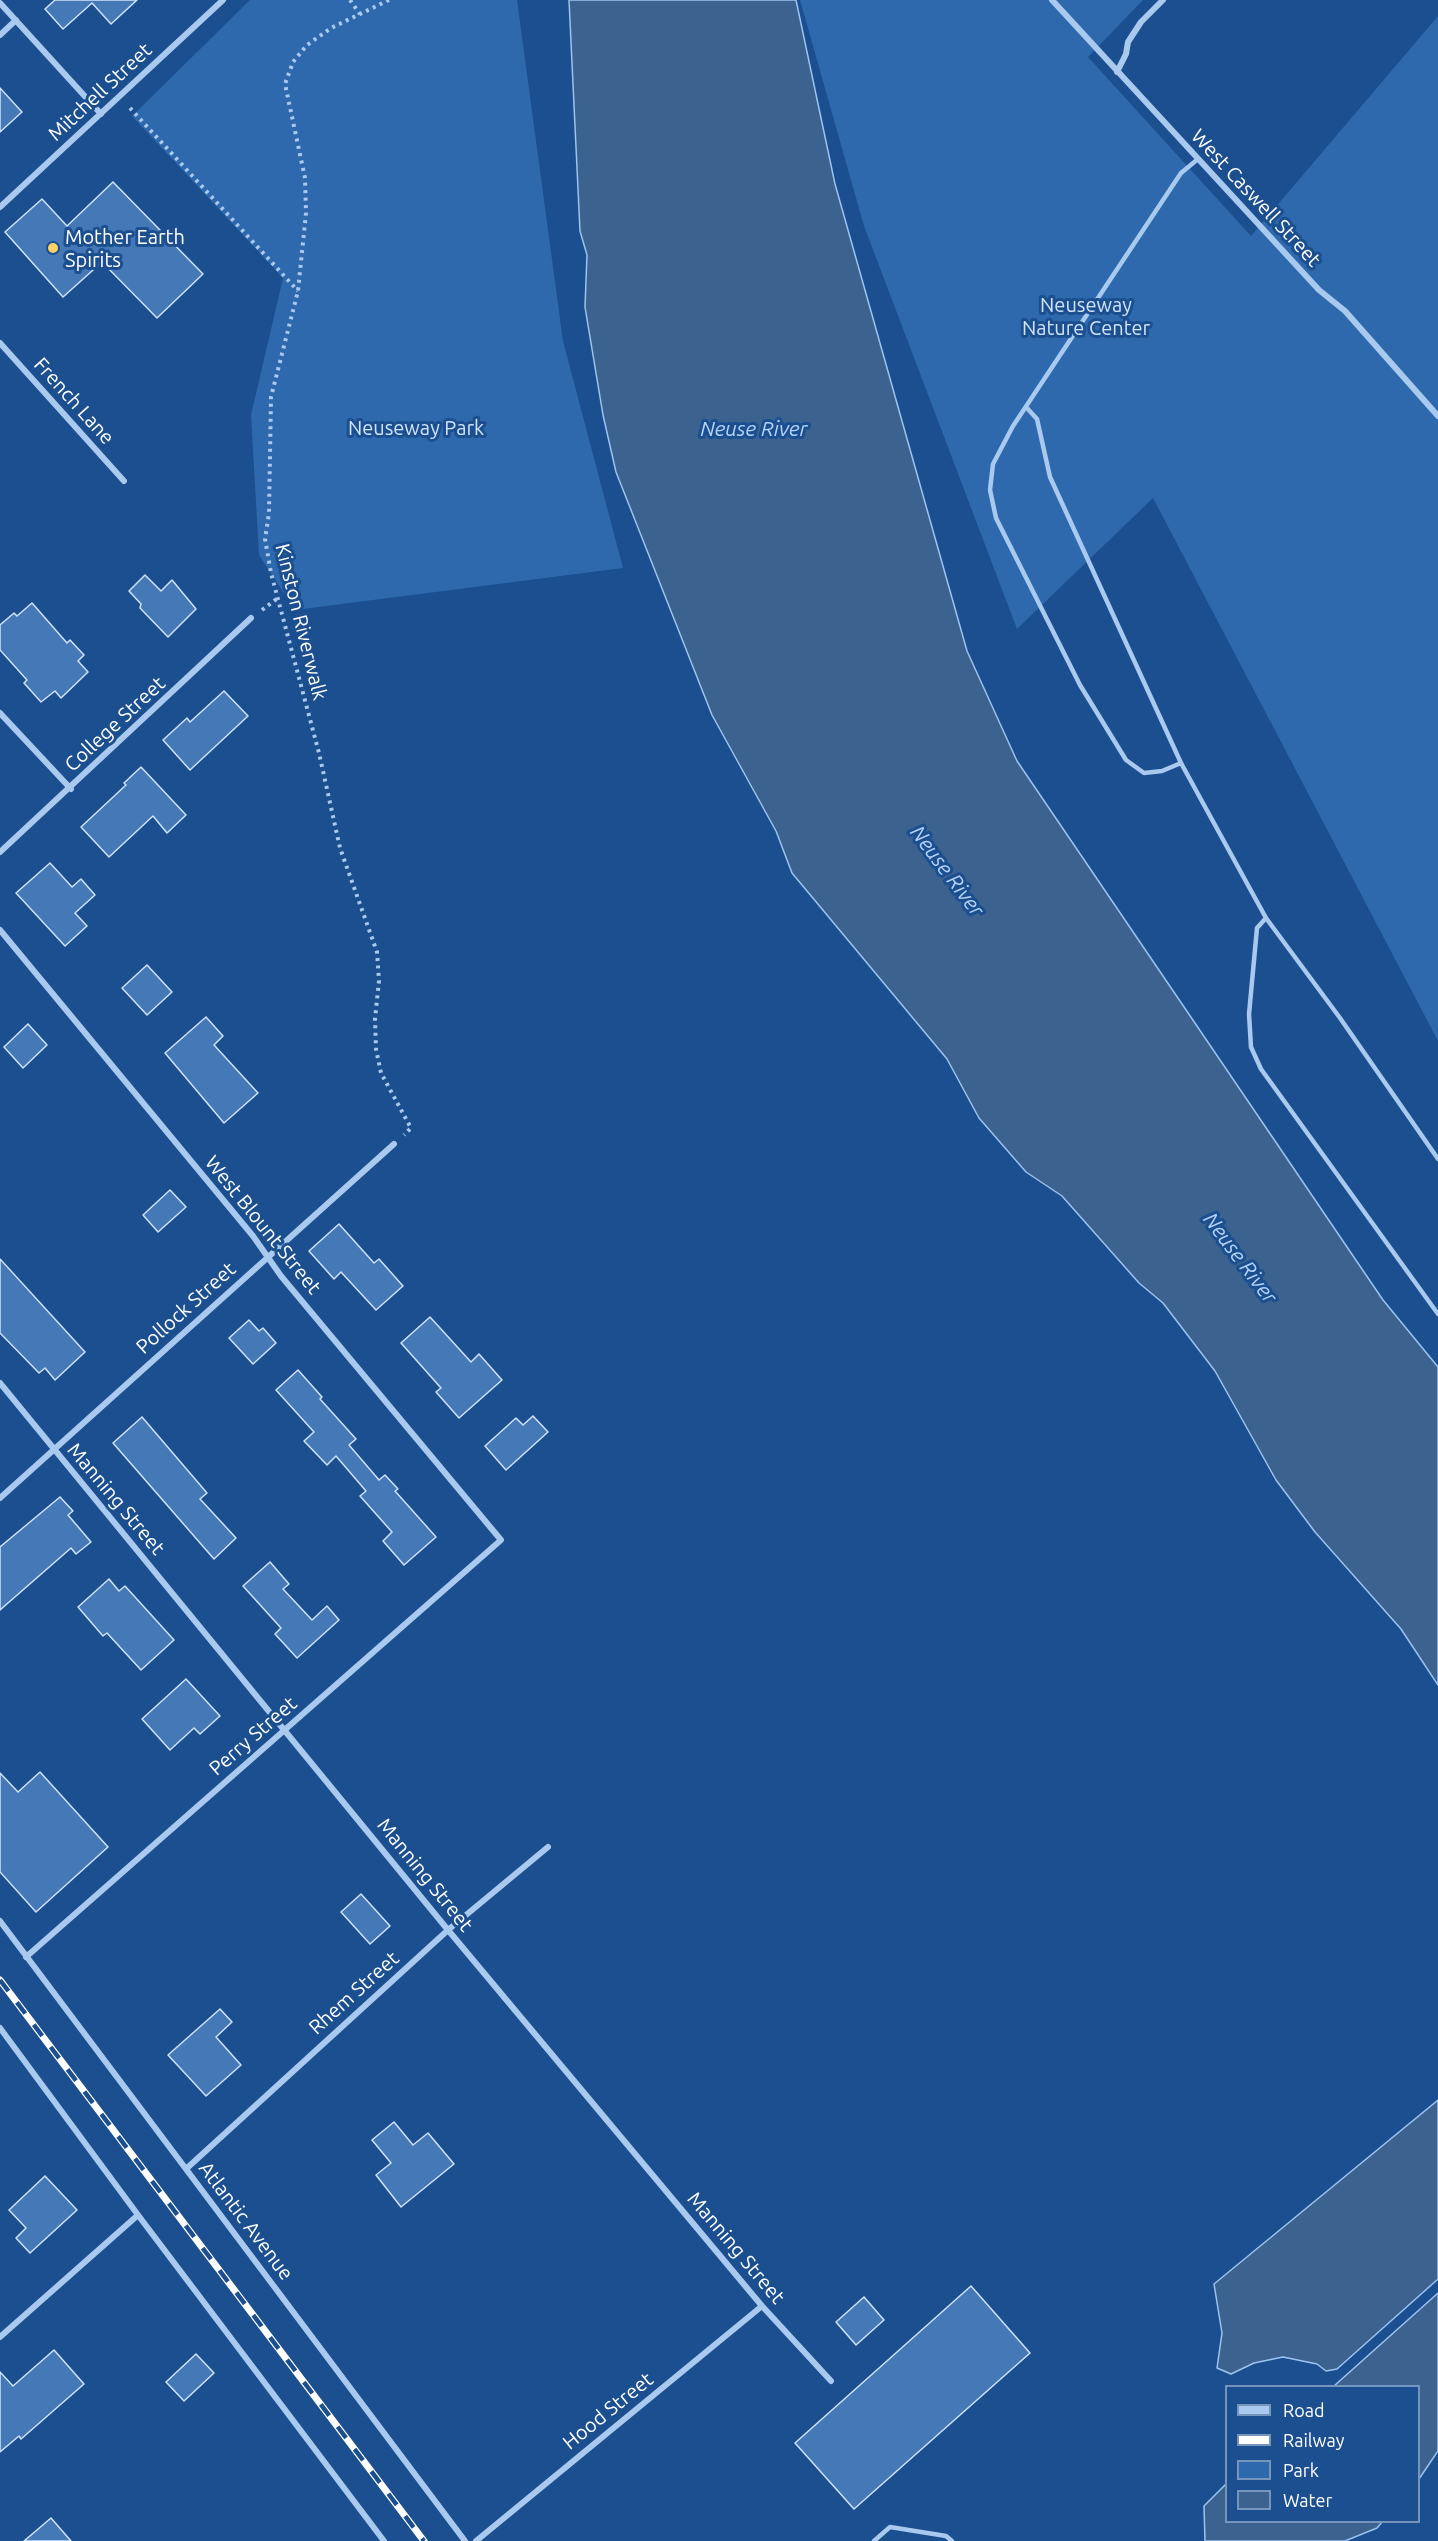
<!DOCTYPE html>
<style>
body{margin:0}
#map{position:relative;width:1438px;height:2541px;overflow:hidden;background:#1b4f8f;font-family:Ubuntu,sans-serif}
canvas{display:block}
.legend{position:absolute;left:1225px;top:2385px;width:195px;height:138px;box-sizing:border-box;background:#1b4f8f;border:2px solid #7695bc;margin:0;padding:8px 10px;list-style:none;font-size:18px;color:#fff}
.legend li{display:flex;align-items:center;gap:12px;height:30px}
.legend b{width:30px;border:2px solid #7695bc}
</style>
<div id="map">
<canvas width="1438" height="2541"></canvas>
<ul class="legend">
<li><b style="height:8px;background:#a9c9ee"></b>Road</li>
<li><b style="height:8px;background:#fff"></b>Railway</li>
<li><b style="height:16px;background:#2e69ad"></b>Park</li>
<li><b style="height:16px;background:#3c6290"></b>Water</li>
</ul>
</div>
<script>
const ctx = document.querySelector('canvas').getContext('2d');
ctx.lineJoin = 'round';
function fillPath(path, color) {
  ctx.fillStyle = color;
  ctx.fill(path, 'evenodd');
}
function toPath(rows) {
  const path = new Path2D();
  for (const r of rows) {
    path.moveTo(r[0], r[1]);
    for (let i = 2; i < r.length; i += 2) path.lineTo(r[i], r[i + 1]);
  }
  return path;
}
function stroke(path, color, width, dash) {
  ctx.strokeStyle = color;
  ctx.lineWidth = width;
  ctx.lineCap = dash ? 'butt' : 'round';
  ctx.setLineDash(dash || []);
  ctx.stroke(path);
}
function write(font, color, halo, rows, align = 'center') {
  ctx.font = font + ' Ubuntu,sans-serif';
  ctx.lineWidth = 6;
  ctx.setLineDash([]);
  ctx.textBaseline = 'middle';
  ctx.strokeStyle = halo;
  ctx.fillStyle = color;
  for (const [text, x, y, turn = 0] of rows) {
    ctx.save();
    ctx.translate(x, y);
    ctx.rotate((+turn || 0) * Math.PI / 180);
    ctx.textAlign = isNaN(turn) ? turn : align;
    if (halo) ctx.strokeText(text, 0, 0);
    ctx.fillText(text, 0, 0);
    ctx.restore();
  }
}
fillPath(toPath([
 [250,0,517,0,563,341,623,568,295,610,259,555,251,415,283,278,132,116],
 [800,0,1143,0,1088,57,1251,236,1438,16,1438,1041,1153,498,1017,629,864,226]
]), '#2e69ad');
const water = toPath([
 [569,0,796,0,835,184,967,651,1017,761,1383,1300,1438,1367,1438,1685,1401,1629,1315,1532,1276,1480,1215,1371,1163,1303,1139,1283,1062,1196,1026,1172,979,1118,947,1059,792,873,776,831,712,715,616,472,603,415,585,307,587,255,580,231,569,0],
 [1438,2100,1438,2279,1337,2369,1326,2371,1317,2364,1283,2357,1254,2363,1231,2374,1217,2368,1222,2333,1214,2284,1438,2100],
 [1438,2293,1438,2451,1419,2479,1418,2386,1334,2386,1438,2293],
 [1226,2484,1226,2522,1382,2522,1377,2528,1345,2541,1205,2541,1204,2506,1226,2484]
]);
fillPath(water, '#3c6290');
stroke(water, '#9cc4f0', 1.5);
const building = toPath([
 [55,0,137,0,111,24,92,3,63,29,45,9,55,0],
 [0,88,22,112,0,132,0,88],
 [113,182,203,274,157,318,102,262,63,297,5,232,42,199,67,226,113,182],
 [145,575,161,591,172,580,196,609,168,637,140,608,141,604,129,591,145,575],
 [32,603,67,643,70,640,84,655,78,661,88,672,61,698,55,691,41,702,24,683,27,680,0,650,0,625,14,613,17,616,32,603],
 [224,691,248,716,190,770,163,740,187,718,190,722,224,691],
 [141,767,186,815,167,833,153,816,109,857,81,827,126,785,124,783,141,767],
 [50,863,72,887,81,879,95,895,75,913,87,926,65,946,16,893,50,863],
 [147,965,172,992,147,1015,122,988,147,965],
 [206,1017,223,1036,214,1045,258,1093,224,1123,165,1053,206,1017],
 [28,1024,47,1045,23,1068,4,1047,28,1024],
 [170,1190,186,1207,158,1232,143,1215,170,1190],
 [339,1224,374,1263,379,1259,403,1286,376,1310,341,1272,334,1279,309,1251,339,1224],
 [0,1259,85,1352,55,1380,45,1368,39,1373,0,1333,0,1259],
 [430,1317,471,1362,479,1354,502,1380,459,1418,436,1392,441,1388,401,1343,430,1317],
 [249,1320,259,1331,263,1328,276,1343,253,1364,229,1338,249,1320],
 [298,1370,322,1397,320,1399,356,1439,349,1445,379,1480,385,1475,398,1489,395,1491,436,1537,404,1565,383,1541,392,1532,360,1496,366,1491,336,1456,327,1465,304,1441,314,1432,276,1390,298,1370],
 [533,1416,548,1432,506,1470,485,1446,516,1418,523,1425,533,1416],
 [142,1417,207,1493,200,1499,236,1538,214,1559,113,1443,142,1417],
 [60,1497,73,1511,68,1515,91,1542,76,1554,71,1548,0,1610,0,1547,60,1497],
 [270,1562,289,1584,283,1589,312,1620,327,1606,339,1620,297,1658,275,1634,281,1628,243,1586,270,1562],
 [109,1579,119,1591,125,1586,174,1640,141,1670,107,1633,103,1636,78,1607,109,1579],
 [186,1679,220,1716,200,1734,194,1728,170,1750,142,1719,186,1679],
 [40,1772,108,1847,36,1912,0,1872,0,1773,18,1792,40,1772],
 [361,1894,390,1926,370,1944,341,1912,361,1894],
 [220,2009,232,2022,216,2037,241,2065,206,2096,168,2055,220,2009],
 [394,2122,413,2145,428,2133,454,2164,401,2207,376,2175,391,2163,372,2140,394,2122],
 [45,2176,77,2210,30,2253,16,2238,26,2228,9,2210,45,2176],
 [971,2286,1030,2353,854,2509,795,2443,971,2286],
 [864,2297,884,2320,856,2345,836,2322,864,2297],
 [54,2350,84,2384,21,2439,19,2436,0,2452,0,2372,13,2386,54,2350],
 [196,2354,214,2373,184,2401,166,2382,196,2354],
 [51,2518,71,2541,24,2541,51,2518]
]);
fillPath(building, '#4478b7');
stroke(building, '#cfe3fa', 1.5);
stroke(toPath([
 [350,0,360,14],
 [389,0,331,28,307,45,293,62,285,84,305,178,306,213,298,291,271,397,269,513,265,539,271,573,319,753,340,848,377,952,379,981,375,1019,376,1049,381,1073,411,1128,404,1135],
 [130,108,298,291],
 [262,610,278,598]
]), '#a9c9ee', 4, [3, 4.5]);
stroke(toPath([
 [1026,407,1037,419,1050,477,1181,763,1162,771,1144,773,1126,760,1080,685,996,518,990,490,993,464,1013,426,1181,173,1198,159],
 [1181,763,1266,918,1340,1018,1438,1159],
 [1266,918,1257,928,1249,1014,1251,1047,1261,1069,1438,1314],
 [874,2541,890,2527,946,2536,952,2541]
]), '#a9c9ee', 4.5);
stroke(toPath([
 [1052,0,1319,290,1345,311,1438,416],
 [0,3,101,114],
 [0,35,16,20],
 [1117,72,1126,54,1128,42,1141,22,1163,0],
 [0,207,223,0],
 [0,343,124,481],
 [0,713,71,789],
 [0,852,251,618],
 [0,930,253,1236,281,1276,501,1540,26,1957],
 [0,1383,448,1930,762,2306,831,2381],
 [0,1498,394,1144],
 [0,1921,465,2541],
 [0,2028,138,2215,384,2541],
 [186,2169,448,1930,548,1847],
 [0,2337,138,2215],
 [476,2541,762,2306]
]), '#a9c9ee', 6);
const rail = toPath([
 [0,1980,424,2541]
]);
stroke(rail, '#fff', 7);
stroke(rail, '#1b4f8f', 4.5, [14]);
for (const [x, y, r, color] of [
 [53,248,6,"#ffd166"]
]) {
  const dot = new Path2D();
  dot.arc(x, y, r, 0, 2 * Math.PI);
  ctx.fillStyle = color;
  ctx.fill(dot);
  stroke(dot, '#1b4f8f', 2);
}
write('20px', '#fff', '#1b4f8f', [
 ["Mitchell Street",100,92,-43],
 ["West Caswell Street",1256,198,47],
 ["French Lane",74,401,48],
 ["Kinston Riverwalk",301,622,76],
 ["College Street",115,724,-43],
 ["West Blount Street",263,1225,51],
 ["Pollock Street",186,1308,-42],
 ["Manning Street",116,1499,50],
 ["Perry Street",253,1736,-41],
 ["Manning Street",425,1875,51],
 ["Rhem Street",354,1993,-42],
 ["Atlantic Avenue",246,2221,53],
 ["Manning Street",736,2248,50],
 ["Hood Street",608,2411,-39]
]);
write('20px', '#fff', '#1b4f8f', [
 ["Mother Earth",65,237],
 ["Spirits",65,260]
], 'left');
write('20px', '#cfe3fa', '#1b4f8f', [
 ["Neuseway",1086,305],
 ["Nature Center",1086,328],
 ["Neuseway Park",416,428]
]);
write('italic 21px', '#b5d3f5', '#1b4f8f', [
 ["Neuse River",754,429],
 ["Neuse River",947,871,53],
 ["Neuse River",1240,1258,53]
]);
</script>
